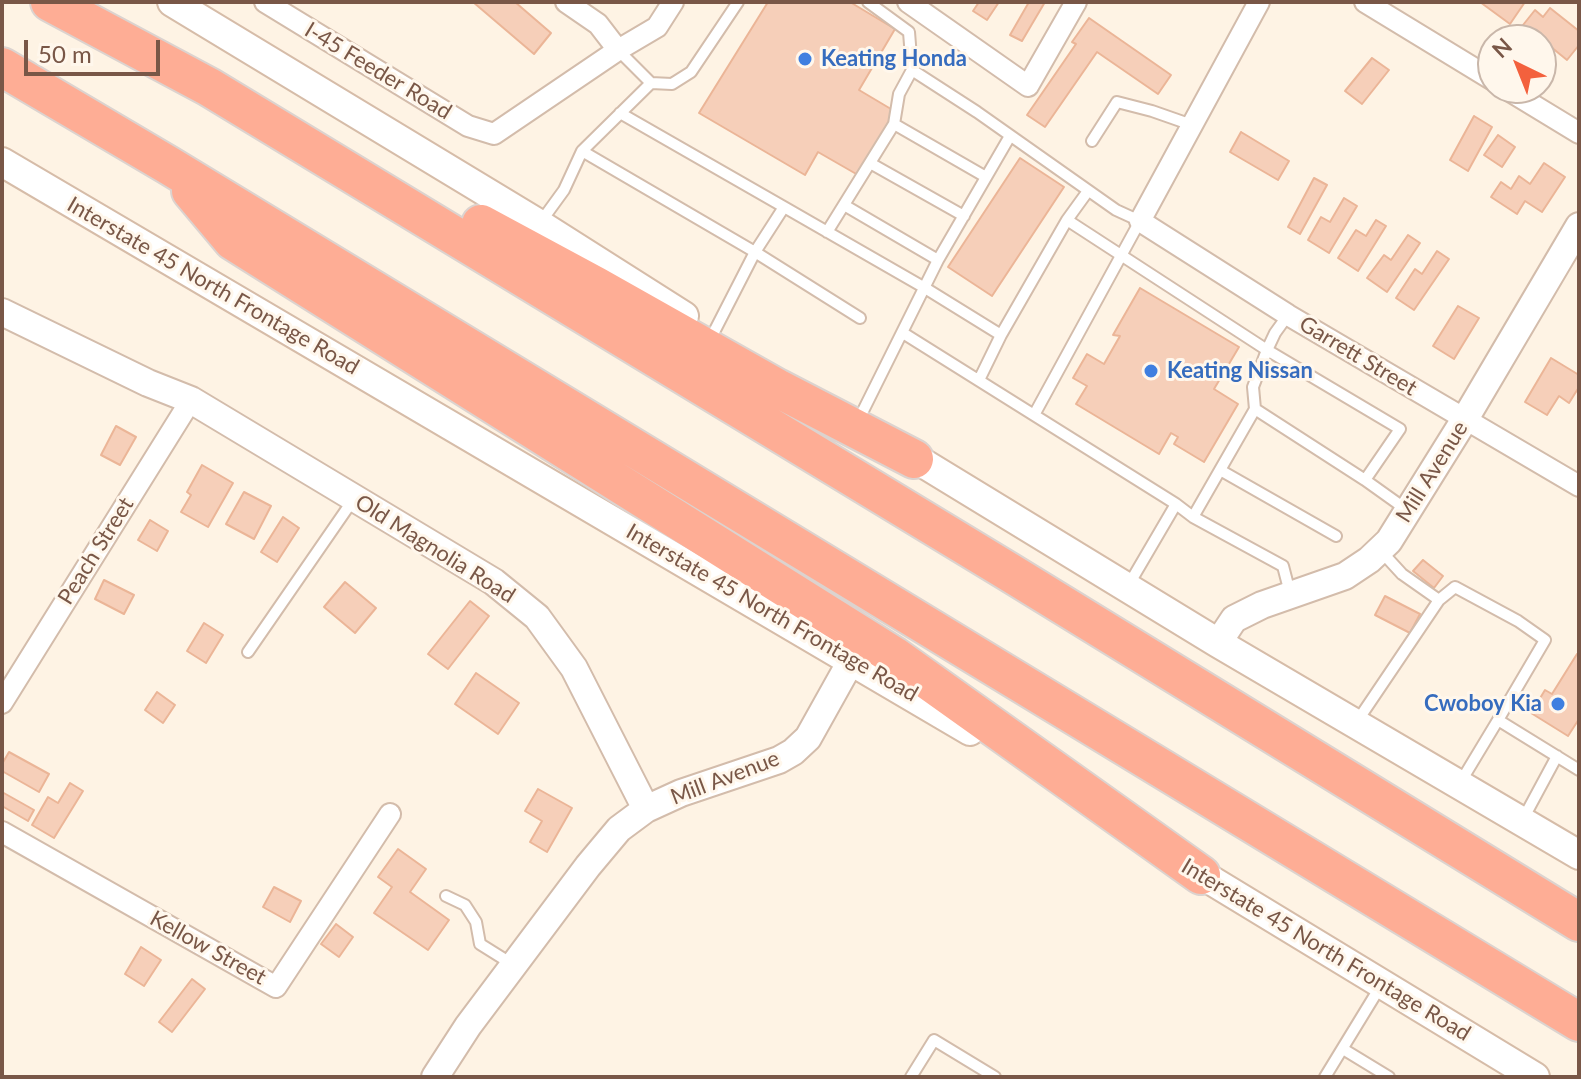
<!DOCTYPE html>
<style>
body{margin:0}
#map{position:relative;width:1581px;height:1079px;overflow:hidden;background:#fef3e4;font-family:Lato,sans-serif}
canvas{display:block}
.frame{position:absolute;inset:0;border:4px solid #795747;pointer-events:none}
.north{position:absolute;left:1477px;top:24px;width:80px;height:80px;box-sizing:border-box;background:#fff7ec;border:2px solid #c9b7aa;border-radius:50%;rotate:317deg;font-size:22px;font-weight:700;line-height:32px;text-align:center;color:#795747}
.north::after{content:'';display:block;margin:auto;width:28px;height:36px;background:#f3613d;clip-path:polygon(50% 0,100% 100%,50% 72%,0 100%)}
.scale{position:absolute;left:24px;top:40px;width:136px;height:36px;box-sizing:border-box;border:4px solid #795747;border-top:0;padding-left:10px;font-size:24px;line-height:28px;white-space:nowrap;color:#795747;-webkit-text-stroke:6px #fff7ec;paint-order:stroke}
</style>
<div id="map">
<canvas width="1581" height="1079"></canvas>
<div class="frame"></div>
<div class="north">N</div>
<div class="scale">50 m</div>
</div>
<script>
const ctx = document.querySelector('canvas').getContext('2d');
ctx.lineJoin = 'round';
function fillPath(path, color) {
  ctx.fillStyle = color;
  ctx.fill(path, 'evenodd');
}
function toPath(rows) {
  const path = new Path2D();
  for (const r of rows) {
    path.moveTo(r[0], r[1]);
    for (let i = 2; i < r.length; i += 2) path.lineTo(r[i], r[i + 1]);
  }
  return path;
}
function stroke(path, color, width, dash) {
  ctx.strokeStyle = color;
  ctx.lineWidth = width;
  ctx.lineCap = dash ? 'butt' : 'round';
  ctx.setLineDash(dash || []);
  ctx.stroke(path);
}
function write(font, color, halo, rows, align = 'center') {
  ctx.font = font + ' Lato,sans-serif';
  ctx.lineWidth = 6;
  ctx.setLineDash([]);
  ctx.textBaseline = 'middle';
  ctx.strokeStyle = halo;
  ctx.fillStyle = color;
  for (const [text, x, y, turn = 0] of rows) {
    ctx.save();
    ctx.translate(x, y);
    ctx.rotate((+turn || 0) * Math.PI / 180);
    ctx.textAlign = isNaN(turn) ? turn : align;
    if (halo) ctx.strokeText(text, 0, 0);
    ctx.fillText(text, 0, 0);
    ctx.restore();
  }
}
const building = toPath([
 [473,2,515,2,551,33,534,54,473,2],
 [768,2,850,2,895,29,859,90,896,112,858,175,818,152,805,175,699,113,768,2],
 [979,2,999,2,987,20,973,11,979,2],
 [1029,2,1045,2,1022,41,1010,35,1029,2],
 [1480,2,1525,2,1510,24,1480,2],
 [1550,8,1579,31,1579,45,1567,60,1535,34,1530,40,1511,40,1535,10,1543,17,1550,8],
 [1089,18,1171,75,1158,94,1097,52,1045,127,1027,115,1076,44,1072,42,1089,18],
 [1372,58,1389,70,1362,104,1345,91,1372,58],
 [1474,116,1492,127,1468,171,1450,160,1474,116],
 [1241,132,1289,161,1278,180,1230,152,1241,132],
 [1498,135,1515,147,1502,167,1484,155,1498,135],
 [1020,158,1064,187,992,296,948,267,1020,158],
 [1544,163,1565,177,1542,212,1525,201,1517,214,1491,197,1501,182,1511,189,1519,176,1530,184,1544,163],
 [1314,178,1327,185,1300,234,1288,227,1314,178],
 [1344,198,1357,206,1329,253,1308,240,1321,217,1330,222,1344,198],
 [1376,220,1386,226,1358,271,1338,258,1356,230,1366,236,1376,220],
 [1408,235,1420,243,1387,292,1367,278,1384,255,1391,260,1408,235],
 [1437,251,1449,259,1414,310,1396,298,1415,269,1422,274,1437,251],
 [1140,288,1239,347,1214,389,1238,404,1204,462,1174,444,1178,437,1171,433,1159,454,1076,404,1087,386,1073,378,1087,354,1104,364,1120,336,1113,335,1140,288],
 [1458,306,1479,318,1454,359,1433,346,1458,306],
 [1551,358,1579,375,1579,387,1569,403,1559,396,1547,415,1525,402,1551,358],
 [116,426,136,437,120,465,101,455,116,426],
 [202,465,233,483,208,527,181,512,191,495,187,492,202,465],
 [244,492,271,506,254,539,226,524,244,492],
 [283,517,299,528,277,562,261,552,283,517],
 [150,520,168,531,157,551,138,540,150,520],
 [1423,560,1443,576,1434,588,1413,571,1423,560],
 [104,580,134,595,124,614,95,599,104,580],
 [345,582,376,608,355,633,324,607,345,582],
 [1385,596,1420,614,1410,633,1375,615,1385,596],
 [470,601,489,616,448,669,428,654,470,601],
 [204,623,223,635,206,663,187,651,204,623],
 [1577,654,1579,655,1579,719,1568,736,1531,713,1545,690,1552,694,1577,654],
 [476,673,519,703,498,734,455,704,476,673],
 [157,692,175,705,163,723,145,710,157,692],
 [9,752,49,774,39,792,2,771,2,764,9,752],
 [70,783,83,791,54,838,32,825,48,797,58,803,70,783],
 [538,789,572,808,547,852,530,842,542,821,525,811,538,789],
 [2,792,34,810,28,821,2,806,2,792],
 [398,849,426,869,410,892,449,920,428,950,374,913,392,887,378,877,398,849],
 [274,887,301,901,290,922,263,907,274,887],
 [336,924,353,937,339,957,321,944,336,924],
 [141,947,161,960,144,986,125,974,141,947],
 [192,979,205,989,172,1032,159,1022,192,979]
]);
fillPath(building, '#f6cfb9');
stroke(building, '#ebb597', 2);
const service = toPath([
 [868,2,909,32,912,70,977,112,1116,210,1140,221,1034,415],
 [618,50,651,83,672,84,691,72,738,2],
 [620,113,784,207,755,252,713,334],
 [894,124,986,177],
 [1092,141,1117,102,1152,111,1192,125],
 [582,151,651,83],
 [870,163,964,216],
 [1088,191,1067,220,1267,350,1253,387,1255,409,1365,480,1407,510],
 [844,205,938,260],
 [784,207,925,288,1001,335,1067,220],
 [540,223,564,190,582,151,755,252,860,318],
 [827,232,894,124,899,94,912,70],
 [1288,315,1275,333,1267,350,1400,429,1365,480],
 [903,333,1176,504,1193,517,1283,566,1290,593],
 [979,380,1001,335],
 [858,421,938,260,1010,136],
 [1220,470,1336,536],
 [1193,517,1255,409],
 [1380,550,1402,574,1439,600],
 [1128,586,1176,504],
 [248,652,353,500],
 [1356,723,1439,600,1455,587,1518,621,1545,640,1498,720],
 [1460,783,1498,720,1579,770],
 [1522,821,1557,756],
 [446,896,465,905,476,922,480,944,512,964],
 [1343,1049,1389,1077],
 [911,1077,934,1040,995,1077],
 [1325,1077,1380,987]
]);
const minor = toPath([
 [265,2,468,126,494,134,618,50,657,27,673,2],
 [566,2,598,24,618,50],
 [908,2,1028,86,1076,2],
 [1259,2,1140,221,1288,315,1579,486],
 [1365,2,1493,80],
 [1505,88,1579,133],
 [2,703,191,400],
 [2,832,276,987,390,814]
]);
const tertiary = toPath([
 [2,312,148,383,191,400,494,582,537,617,574,668,646,809,619,829,588,866,468,1026,435,1077],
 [1218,643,1234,619,1262,605,1345,576,1369,560,1389,541,1465,419,1579,226],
 [646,809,681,793,779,760,793,752,808,738,851,661]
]);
const secondary = toPath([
 [172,2,539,224,684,316],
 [2,162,970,731],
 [900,449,1218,643,1579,855],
 [1186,865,1535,1077]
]);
const motorway = toPath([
 [50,2,209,87,1009,572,1579,922],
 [2,67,168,165,1579,1022],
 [191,191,233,241,894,656,1201,875],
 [481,224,596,286,777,388,914,459]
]);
stroke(service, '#d3bcab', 14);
stroke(minor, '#d3bcab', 24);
stroke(tertiary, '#d3bcab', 30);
stroke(secondary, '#d6bca8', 32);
stroke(motorway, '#dcd3cf', 42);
stroke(service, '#fff', 10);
stroke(minor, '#fff', 20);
stroke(tertiary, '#fff', 26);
stroke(secondary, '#fff', 28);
stroke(motorway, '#fead95', 38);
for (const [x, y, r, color] of [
 [805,59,8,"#3f7fe0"],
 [1151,371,8,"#3f7fe0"],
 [1558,704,8,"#3f7fe0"]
]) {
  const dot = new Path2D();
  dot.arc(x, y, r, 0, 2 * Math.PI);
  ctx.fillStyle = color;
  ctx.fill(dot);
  stroke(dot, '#fff7ec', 3);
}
write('bold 22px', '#366cbe', '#fff7ec', [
 ["Keating Honda",821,59],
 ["Keating Nissan",1167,371],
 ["Cwoboy Kia",1542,704,"right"]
], 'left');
write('22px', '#795747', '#fff7ec', [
 ["I-45 Feeder Road",378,71,31],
 ["Interstate 45 North Frontage Road",213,286,30],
 ["Garrett Street",1358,356,31],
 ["Mill Avenue",1432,472,-58],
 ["Old Magnolia Road",435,549,32],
 ["Peach Street",96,551,-58],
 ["Interstate 45 North Frontage Road",772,613,30],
 ["Mill Avenue",725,778,-21],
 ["Kellow Street",208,948,29],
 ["Interstate 45 North Frontage Road",1326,950,31]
]);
</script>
